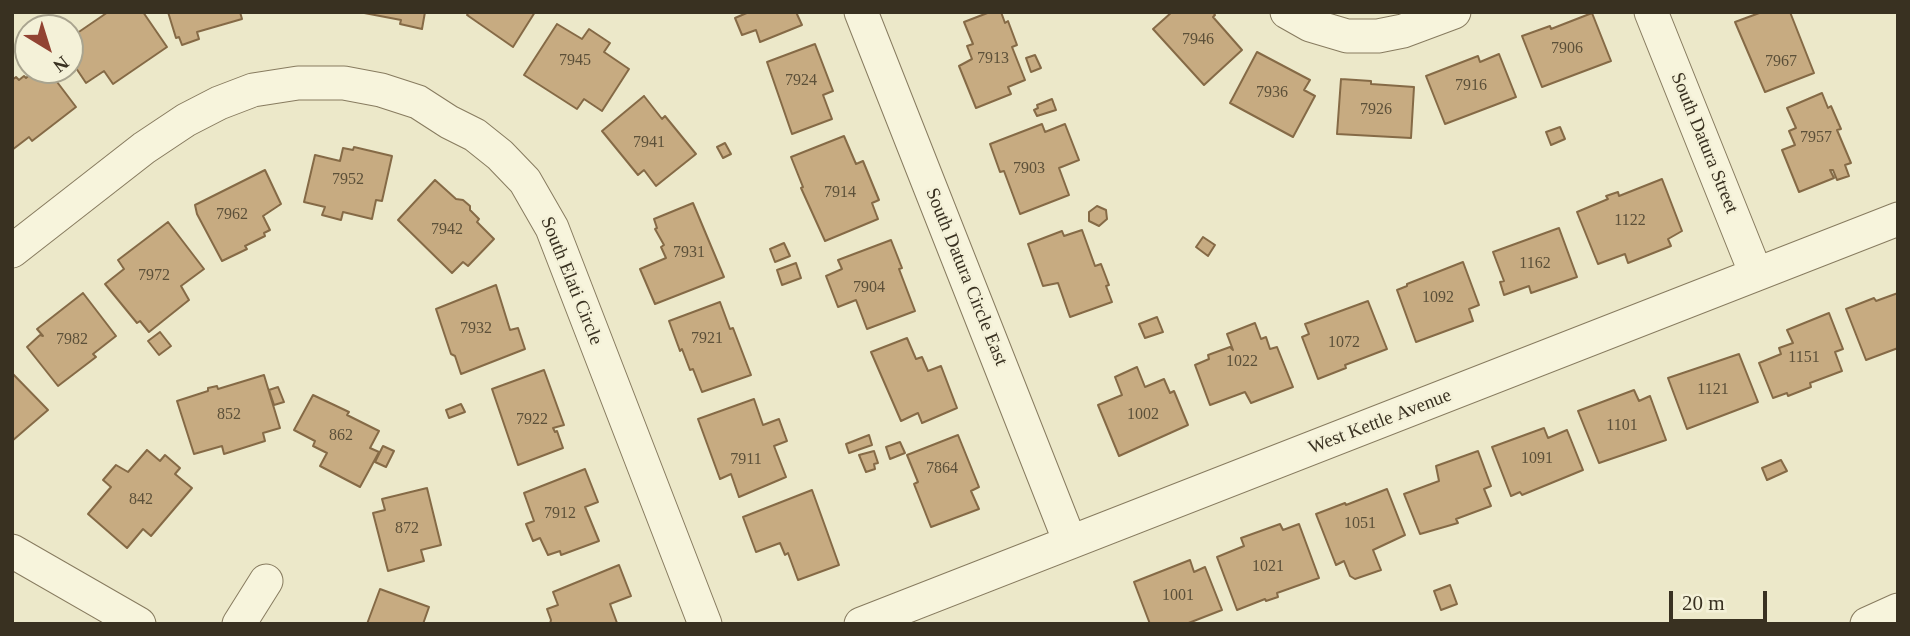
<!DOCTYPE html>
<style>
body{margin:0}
#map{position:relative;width:1910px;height:636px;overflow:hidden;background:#ece8c9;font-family:Georgia,serif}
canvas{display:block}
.frame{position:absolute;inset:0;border:14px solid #393121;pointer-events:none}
.north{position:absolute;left:14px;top:14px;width:70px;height:70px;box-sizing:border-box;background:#f4f1d8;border:2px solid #a9a48f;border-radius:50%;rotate:142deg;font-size:19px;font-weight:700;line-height:28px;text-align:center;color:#393121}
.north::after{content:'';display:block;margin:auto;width:24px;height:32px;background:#924332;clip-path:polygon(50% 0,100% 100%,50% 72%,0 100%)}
.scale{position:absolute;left:1669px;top:591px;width:98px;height:32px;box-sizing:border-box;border:4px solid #393121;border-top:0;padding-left:9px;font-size:21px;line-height:24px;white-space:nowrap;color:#393121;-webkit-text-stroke:5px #f4f1d8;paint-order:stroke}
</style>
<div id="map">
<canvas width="1910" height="636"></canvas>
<div class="frame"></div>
<div class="north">N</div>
<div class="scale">20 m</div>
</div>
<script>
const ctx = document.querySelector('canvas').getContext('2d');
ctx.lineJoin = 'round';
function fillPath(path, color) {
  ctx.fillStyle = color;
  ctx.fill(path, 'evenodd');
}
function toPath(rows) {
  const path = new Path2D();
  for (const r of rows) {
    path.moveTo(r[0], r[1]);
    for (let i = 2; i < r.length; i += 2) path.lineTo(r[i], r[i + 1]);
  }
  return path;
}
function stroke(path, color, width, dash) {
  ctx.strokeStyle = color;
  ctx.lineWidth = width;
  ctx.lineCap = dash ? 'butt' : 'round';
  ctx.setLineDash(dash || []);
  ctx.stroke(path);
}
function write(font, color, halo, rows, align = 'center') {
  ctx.font = font + ' Georgia,serif';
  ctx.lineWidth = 5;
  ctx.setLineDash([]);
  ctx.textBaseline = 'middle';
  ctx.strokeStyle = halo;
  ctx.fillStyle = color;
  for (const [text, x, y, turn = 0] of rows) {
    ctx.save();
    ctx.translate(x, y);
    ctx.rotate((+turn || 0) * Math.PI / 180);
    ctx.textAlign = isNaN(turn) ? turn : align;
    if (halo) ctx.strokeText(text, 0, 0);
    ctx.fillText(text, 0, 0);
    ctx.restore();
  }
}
const building = toPath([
 [108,12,143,12,167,47,113,84,104,71,86,83,70,59,70,38,108,12],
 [168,12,240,12,242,19,197,32,199,39,182,45,179,37,176,38,168,12],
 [359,12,425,12,422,29,400,24,401,20,359,12],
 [469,12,535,12,513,47,467,15,469,12],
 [749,12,796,12,802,25,760,42,756,30,742,35,735,18,749,12],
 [990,12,1001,12,1005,23,1008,21,1017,45,1012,47,1025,80,1008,87,1011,94,976,108,959,66,972,59,967,46,973,44,964,22,990,12],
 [1172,12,1213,12,1215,15,1213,17,1242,50,1204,85,1153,29,1172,12],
 [1762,12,1790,12,1814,73,1765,92,1735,22,1762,12],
 [1592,13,1611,61,1542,87,1522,36,1550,26,1551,29,1592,13],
 [557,24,582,39,589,29,610,43,604,52,629,69,602,111,584,99,577,109,524,75,557,24],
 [815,44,833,91,823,95,832,119,792,134,767,62,815,44],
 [1257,52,1310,80,1304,90,1315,96,1293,137,1230,103,1257,52],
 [1499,54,1516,97,1445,124,1426,76,1478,56,1480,62,1499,54],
 [1035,55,1041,68,1031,72,1026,58,1035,55],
 [35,70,48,70,76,107,32,141,29,137,12,150,12,80,16,77,19,80,24,76,26,78,35,70],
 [1341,79,1371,81,1371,84,1414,87,1411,138,1337,134,1341,79],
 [1822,93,1828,108,1831,106,1841,129,1837,130,1851,163,1845,165,1849,176,1837,180,1833,170,1830,170,1834,178,1799,192,1782,150,1795,145,1789,131,1796,128,1787,108,1822,93],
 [644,96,662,119,665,116,696,154,656,186,644,170,638,175,602,131,644,96],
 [1052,99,1056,110,1037,116,1034,110,1038,108,1037,105,1052,99],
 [1042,124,1045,132,1065,124,1079,160,1059,168,1069,195,1020,214,1004,171,1000,172,990,144,1042,124],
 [1560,127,1565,139,1551,145,1546,132,1560,127],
 [844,136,856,164,863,161,879,200,872,203,878,219,825,241,801,188,803,187,791,157,844,136],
 [725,143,731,154,723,158,717,147,725,143],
 [354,147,392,156,382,201,376,200,372,219,343,212,341,220,322,215,325,207,304,202,315,155,340,161,343,148,353,150,354,147],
 [265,170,281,204,263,216,270,230,264,233,265,236,245,246,247,249,222,261,197,214,195,205,265,170],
 [1662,179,1682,231,1668,239,1671,246,1628,263,1625,254,1598,264,1577,212,1608,199,1606,196,1618,192,1619,196,1662,179],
 [435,180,456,199,463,200,470,206,470,210,479,219,477,222,494,239,468,266,463,262,452,273,398,220,435,180],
 [693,203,724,277,655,304,640,269,666,258,661,247,664,245,655,229,657,228,654,219,693,203],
 [1097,206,1106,210,1107,219,1099,226,1089,221,1089,212,1097,206],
 [168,222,204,269,181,286,189,300,149,332,140,321,137,323,105,284,124,269,118,260,168,222],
 [1559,228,1577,277,1531,293,1529,286,1504,295,1500,282,1504,281,1493,252,1559,228],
 [1082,230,1095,266,1101,264,1109,285,1106,286,1112,302,1070,317,1058,283,1043,286,1028,244,1062,231,1064,236,1082,230],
 [1203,237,1215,245,1208,256,1196,247,1203,237],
 [891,240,902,268,899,269,915,311,867,329,856,300,838,307,826,276,842,269,838,260,891,240],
 [784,243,790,256,775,262,770,249,784,243],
 [1463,262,1479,305,1469,309,1473,321,1416,342,1397,290,1407,286,1407,284,1463,262],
 [796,263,801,278,782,285,777,270,796,263],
 [496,285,510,330,518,328,525,349,461,374,455,356,451,354,436,309,496,285],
 [83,293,116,336,93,354,96,357,58,386,27,347,40,335,43,336,37,329,83,293],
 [1898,293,1898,348,1866,360,1846,309,1874,298,1876,301,1898,293],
 [1368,301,1387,349,1345,365,1346,368,1318,379,1302,337,1309,334,1305,324,1368,301],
 [720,302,730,329,733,328,751,375,702,392,693,369,690,370,682,349,680,351,669,321,720,302],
 [1829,313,1843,349,1835,352,1842,371,1810,383,1811,387,1788,396,1787,393,1773,398,1759,363,1781,354,1779,348,1793,343,1787,330,1829,313],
 [1157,317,1163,332,1145,338,1139,324,1157,317],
 [1255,323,1261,339,1266,337,1270,349,1277,347,1293,387,1251,403,1245,392,1210,405,1195,365,1209,359,1208,355,1230,347,1233,350,1227,334,1255,323],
 [160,332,171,346,159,355,148,341,160,332],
 [907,338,916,359,922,357,928,371,941,366,957,408,922,423,918,413,901,421,871,352,907,338],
 [1739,354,1758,402,1687,429,1668,378,1739,354],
 [1137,367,1145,387,1164,379,1170,393,1174,391,1188,425,1119,456,1098,405,1122,395,1115,377,1137,367],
 [544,370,564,425,553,428,555,432,557,431,563,448,518,465,492,389,544,370],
 [12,373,48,410,12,441,12,373],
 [264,375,280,428,263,433,265,441,224,454,222,446,194,454,177,401,208,391,208,388,217,386,218,389,264,375],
 [278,387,284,402,274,405,269,390,278,387],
 [1634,390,1639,401,1650,396,1666,440,1599,463,1578,411,1634,390],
 [313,395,349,412,347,415,379,431,370,448,379,452,360,487,320,466,327,453,313,446,315,441,294,430,313,395],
 [754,399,763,425,779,419,787,441,774,446,786,477,739,497,731,474,720,479,698,419,754,399],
 [461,404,465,412,449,418,446,410,461,404],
 [1544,428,1548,438,1567,430,1583,470,1522,495,1520,492,1511,496,1492,447,1544,428],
 [869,435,872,445,849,453,846,444,869,435],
 [958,435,979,487,971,491,979,509,931,527,914,484,918,482,907,455,958,435],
 [900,442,905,453,890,459,886,447,900,442],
 [383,446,394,451,386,467,375,462,383,446],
 [147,450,160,461,165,455,180,468,175,474,192,488,151,536,143,529,127,548,88,514,111,487,103,480,116,465,128,472,147,450],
 [874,451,878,463,874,464,875,469,866,472,859,455,874,451],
 [1478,451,1491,486,1484,489,1491,506,1456,519,1458,523,1420,534,1404,494,1439,481,1436,466,1478,451],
 [1781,460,1787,471,1767,480,1762,468,1781,460],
 [585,469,598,502,585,507,599,541,561,555,560,551,548,555,540,538,533,541,526,524,534,521,524,493,585,469],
 [427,488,441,545,421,550,424,561,388,571,373,513,385,510,382,499,427,488],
 [1387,489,1405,535,1373,550,1381,570,1355,579,1350,576,1344,561,1336,565,1316,514,1345,503,1346,505,1387,489],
 [812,490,839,565,798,580,788,553,785,555,780,543,756,552,743,517,812,490],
 [1280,524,1283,530,1299,524,1319,578,1277,593,1278,597,1266,601,1265,599,1237,610,1217,557,1244,546,1241,538,1280,524],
 [1190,560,1194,572,1205,567,1222,610,1186,624,1150,624,1134,582,1190,560],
 [619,565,631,596,610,604,617,623,621,624,550,624,551,620,547,609,558,605,553,592,619,565],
 [1450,585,1457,604,1441,610,1434,591,1450,585],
 [380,589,429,607,423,624,367,624,380,589]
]);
fillPath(building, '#c7ab81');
stroke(building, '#856a46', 2);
const minor = toPath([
 [861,12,1070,542],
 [1287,12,1310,25,1347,36,1378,36,1403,31,1454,12],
 [1651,12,1756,274],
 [12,251,144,148,186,120,219,103,253,90,298,83,344,83,381,90,418,102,449,122,475,135,500,155,525,181,552,228,705,624],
 [12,551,139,624],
 [239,624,266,581],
 [861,624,1898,219],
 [1867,624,1898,610]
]);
stroke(minor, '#877b5f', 35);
stroke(minor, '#f7f4dc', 33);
write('16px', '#5c5039', null, [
 ["7946",1198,40],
 ["7906",1567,49],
 ["7913",993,59],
 ["7945",575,61],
 ["7967",1781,62],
 ["7924",801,81],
 ["7916",1471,86],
 ["7936",1272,93],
 ["7926",1376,110],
 ["7957",1816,138],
 ["7941",649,143],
 ["7903",1029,169],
 ["7952",348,180],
 ["7914",840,193],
 ["7962",232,215],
 ["1122",1630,221],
 ["7942",447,230],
 ["7931",689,253],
 ["1162",1535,264],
 ["7972",154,276],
 ["7904",869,288],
 ["1092",1438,298],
 ["7932",476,329],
 ["7921",707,339],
 ["7982",72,340],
 ["1072",1344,343],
 ["1151",1804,358],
 ["1022",1242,362],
 ["1121",1713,390],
 ["852",229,415],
 ["1002",1143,415],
 ["7922",532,420],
 ["1101",1622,426],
 ["862",341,436],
 ["1091",1537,459],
 ["7911",746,460],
 ["7864",942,469],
 ["842",141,500],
 ["7912",560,514],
 ["1051",1360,524],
 ["872",407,529],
 ["1021",1268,567],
 ["1001",1178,596]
]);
write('19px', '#393121', '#f4f1d8', [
 ["South Datura Street",1704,143,68],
 ["South Datura Circle East",966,277,68],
 ["South Elati Circle",571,281,68],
 ["West Kettle Avenue",1380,422,-21]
]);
</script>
